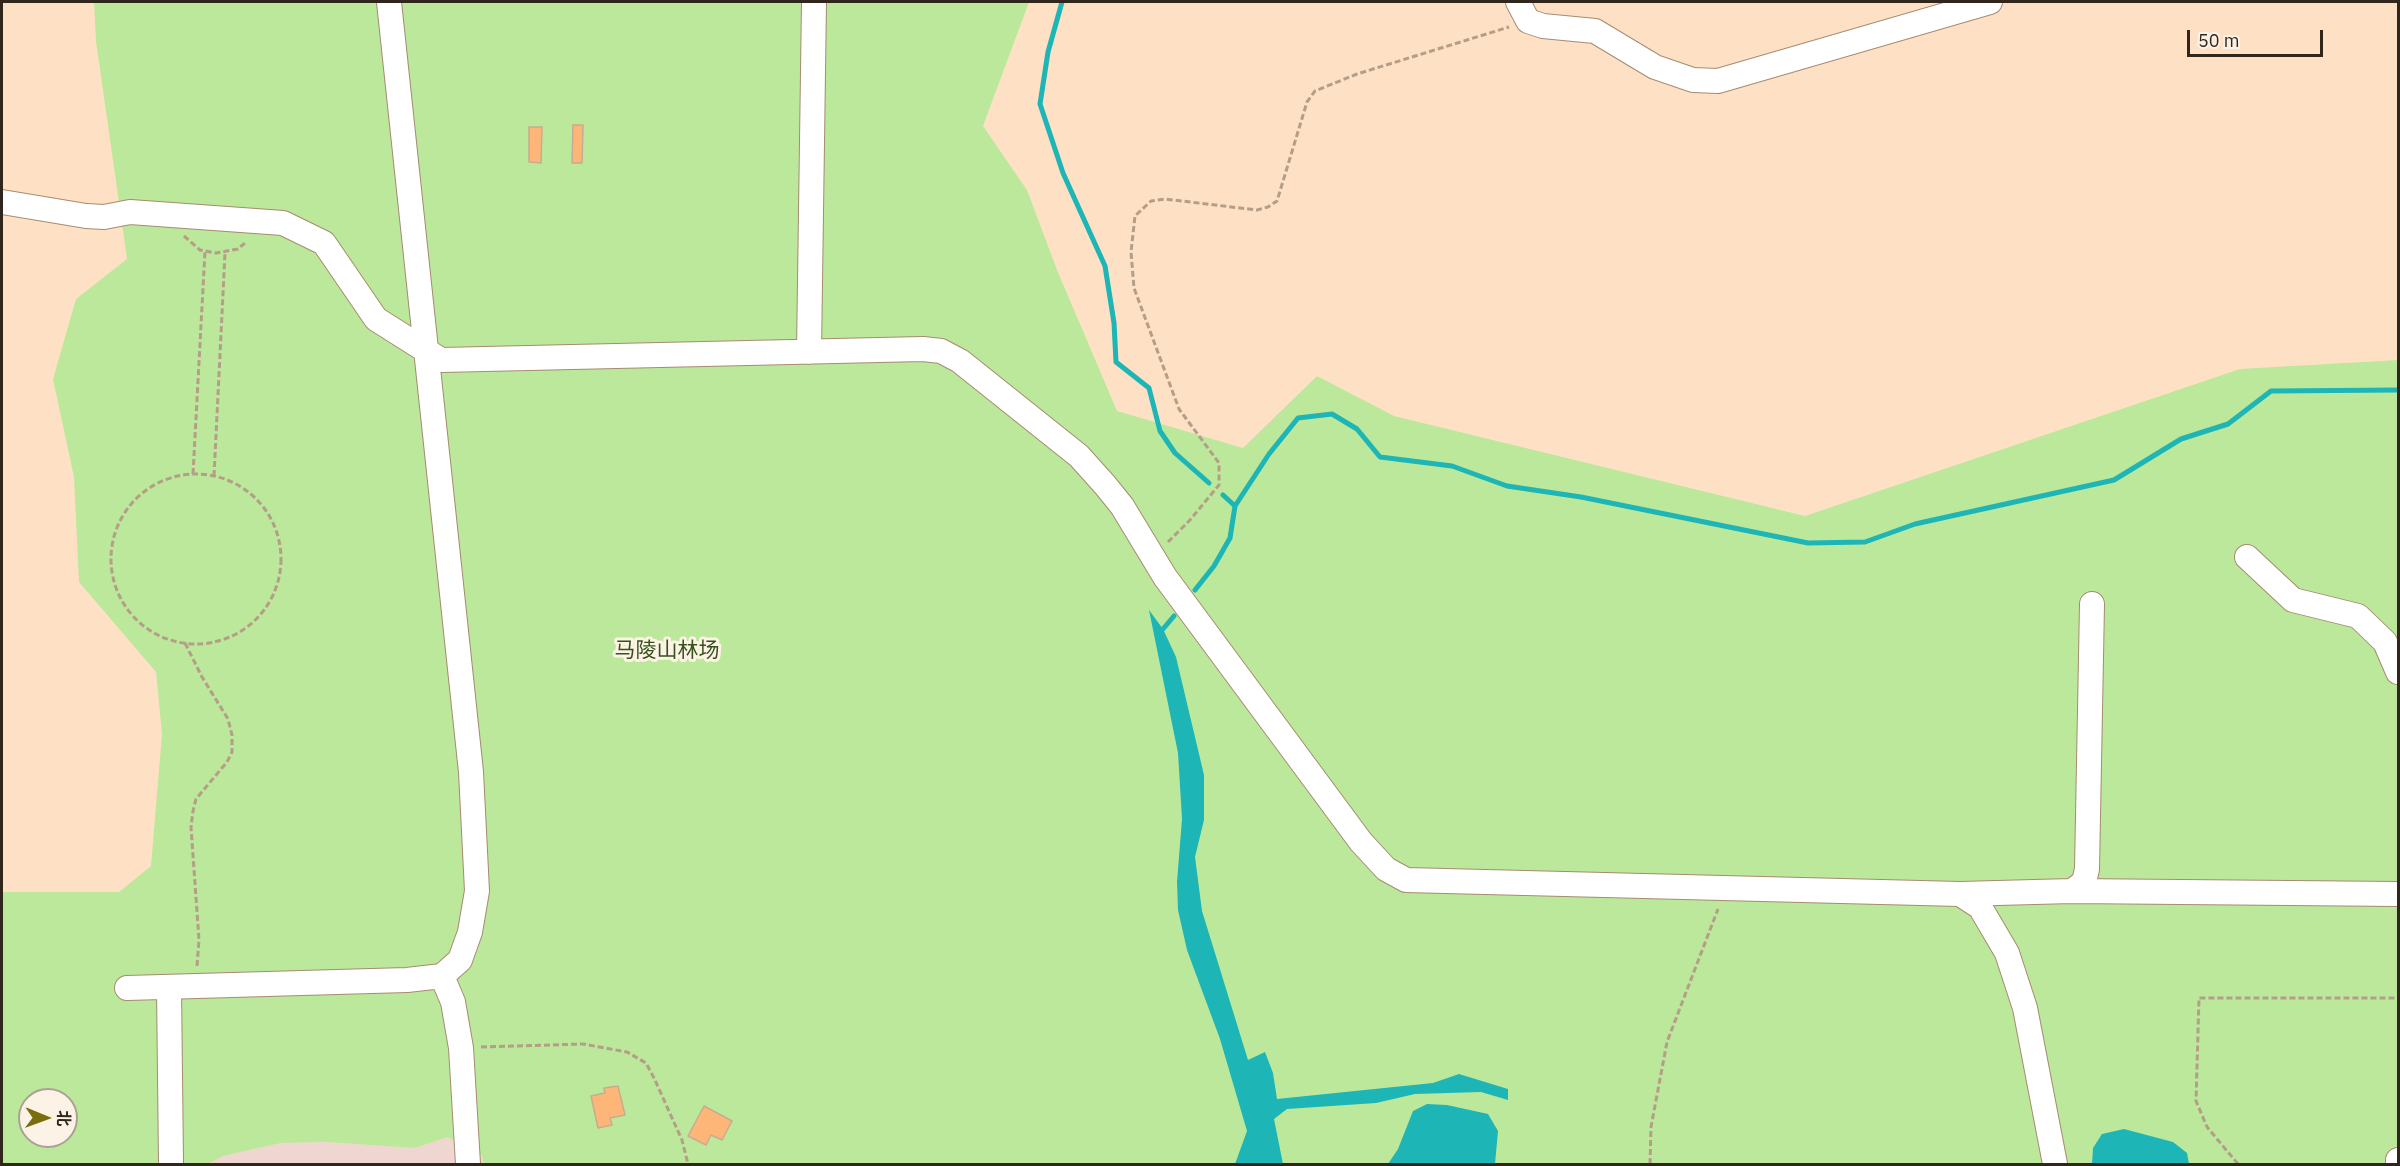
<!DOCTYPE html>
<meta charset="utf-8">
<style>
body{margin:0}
#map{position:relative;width:2400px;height:1166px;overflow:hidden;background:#fee1c5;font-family:"IBM Plex Sans","Noto Sans SC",sans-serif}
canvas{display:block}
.frame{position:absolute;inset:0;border:3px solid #31261c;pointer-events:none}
.north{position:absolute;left:18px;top:1088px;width:60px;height:60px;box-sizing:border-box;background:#fdf2e6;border:2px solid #aba095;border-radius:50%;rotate:91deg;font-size:16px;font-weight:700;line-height:24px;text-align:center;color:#31261c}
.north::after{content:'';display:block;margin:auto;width:21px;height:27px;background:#786e0c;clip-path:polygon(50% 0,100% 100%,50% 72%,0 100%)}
.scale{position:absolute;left:2187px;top:30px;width:136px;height:27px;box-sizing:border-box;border:3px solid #31261c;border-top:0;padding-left:8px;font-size:18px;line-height:21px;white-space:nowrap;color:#31261c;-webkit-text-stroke:4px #fdf2e6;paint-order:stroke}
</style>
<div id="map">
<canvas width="2400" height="1166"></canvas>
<div class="frame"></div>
<div class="north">北</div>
<div class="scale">50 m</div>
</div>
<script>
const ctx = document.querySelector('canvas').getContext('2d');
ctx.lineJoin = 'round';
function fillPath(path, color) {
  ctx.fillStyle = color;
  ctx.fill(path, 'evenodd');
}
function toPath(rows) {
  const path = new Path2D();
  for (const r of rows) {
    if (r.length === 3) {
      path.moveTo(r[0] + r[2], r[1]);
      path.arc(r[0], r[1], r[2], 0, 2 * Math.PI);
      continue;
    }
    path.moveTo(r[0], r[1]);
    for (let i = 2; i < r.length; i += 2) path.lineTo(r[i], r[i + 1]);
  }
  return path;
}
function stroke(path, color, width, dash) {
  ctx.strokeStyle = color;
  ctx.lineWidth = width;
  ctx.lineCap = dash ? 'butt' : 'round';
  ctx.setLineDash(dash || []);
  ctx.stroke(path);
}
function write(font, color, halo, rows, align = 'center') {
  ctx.font = font + ' "IBM Plex Sans","Noto Sans SC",sans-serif';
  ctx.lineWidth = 6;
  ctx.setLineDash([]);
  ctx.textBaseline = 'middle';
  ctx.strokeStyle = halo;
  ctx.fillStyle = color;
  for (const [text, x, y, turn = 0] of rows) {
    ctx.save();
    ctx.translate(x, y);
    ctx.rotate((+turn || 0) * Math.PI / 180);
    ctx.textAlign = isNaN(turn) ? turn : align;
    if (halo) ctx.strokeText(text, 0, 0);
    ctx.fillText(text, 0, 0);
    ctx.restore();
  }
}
fillPath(toPath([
 [448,1137,482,1157,484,1164,208,1164,223,1156,281,1143,326,1142,415,1148]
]), '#f0d6d0');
fillPath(toPath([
 [94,2,1029,2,983,126,1027,190,1057,270,1117,411,1243,448,1317,376,1394,416,1805,516,2240,369,2398,360,2398,1164,484,1164,482,1156,448,1137,415,1148,326,1142,281,1143,223,1156,208,1164,2,1164,2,892,119,892,151,866,162,734,156,672,79,582,74,477,53,379,76,299,127,259,96,41],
 [30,1100,66,1100,66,1136,30,1136]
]), '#bce89b');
fillPath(toPath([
 [1149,610,1163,629,1176,657,1204,775,1204,820,1195,857,1202,911,1248,1060,1265,1052,1273,1073,1277,1099,1433,1083,1459,1074,1508,1089,1508,1100,1481,1092,1415,1094,1376,1103,1287,1109,1274,1119,1283,1164,1235,1164,1247,1131,1220,1039,1187,950,1178,910,1177,882,1182,819,1178,753],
 [1427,1104,1447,1105,1488,1114,1498,1131,1495,1164,1388,1164,1398,1149,1413,1111],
 [2124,1129,2173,1142,2187,1153,2189,1164,2092,1164,2093,1148,2102,1134]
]), '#1eb5b6');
stroke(toPath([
 [1062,2,1048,52,1040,104,1063,173,1105,266,1114,323,1116,362,1149,388,1160,431,1175,453,1209,483],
 [1235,506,1269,454,1298,418,1332,414,1357,429,1380,457,1452,466,1507,486,1581,497,1808,543,1865,542,1915,524,2114,480,2181,439,2228,424,2271,391,2398,390],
 [1195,590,1214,566,1230,538,1235,506,1223,495],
 [1163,629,1174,616]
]), '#1eb5b6', 5);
const building = toPath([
 [573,125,583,125,582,163,572,163,573,125],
 [529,127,542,127,541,163,529,162,529,127],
 [618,1086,625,1115,610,1118,612,1125,598,1128,591,1096,605,1093,604,1088,618,1086],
 [704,1106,732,1121,722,1140,711,1135,706,1145,688,1136,704,1106]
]);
fillPath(building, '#feb678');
stroke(building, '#c9ab92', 1.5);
const minor = toPath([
 [1518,2,1528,21,1543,26,1595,31,1655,67,1693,80,1718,81,1990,2],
 [2,202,86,216,104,217,130,212,283,223,324,243,376,319,441,360,923,349,941,351,960,361,1079,456,1105,485,1122,506,1165,577,1361,842,1386,869,1406,880,1960,894,2072,891,2084,882,2087,869,2092,604],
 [809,352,814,2],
 [2247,557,2293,600,2358,616,2385,642,2398,672],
 [2072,891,2398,894],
 [1960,894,1980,907,2007,953,2025,1008,2055,1164],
 [442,976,453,1002,461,1048,468,1164],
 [169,987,171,1164],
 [127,988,407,980,442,976,460,960,470,932,477,891,471,772,389,2],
 [2398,1164,2398,1160]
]);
stroke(minor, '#a68b71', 26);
stroke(toPath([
 [184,236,200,250,216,253,238,249,246,242],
 [193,474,205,251],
 [196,559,85],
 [214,476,225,253],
 [1168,542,1190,520,1219,485,1219,463,1179,409,1134,288,1131,252,1135,216,1151,201,1165,199,1257,210,1268,207,1277,201,1307,102,1315,91,1357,74,1509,27],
 [185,643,202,677,228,719,232,735,232,752,227,762,196,799,193,811,191,827,199,940,197,966],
 [481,1047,583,1044,627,1052,646,1063,654,1078,682,1140,688,1164],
 [1650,1164,1651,1127,1667,1042,1718,909],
 [2238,1164,2207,1127,2196,1101,2199,998,2398,998]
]), '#b49e88', 3, [6, 3]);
stroke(minor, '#fff', 24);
write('21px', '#36521c', '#fdf2e6', [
 ["马陵山林场",667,651]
]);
</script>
